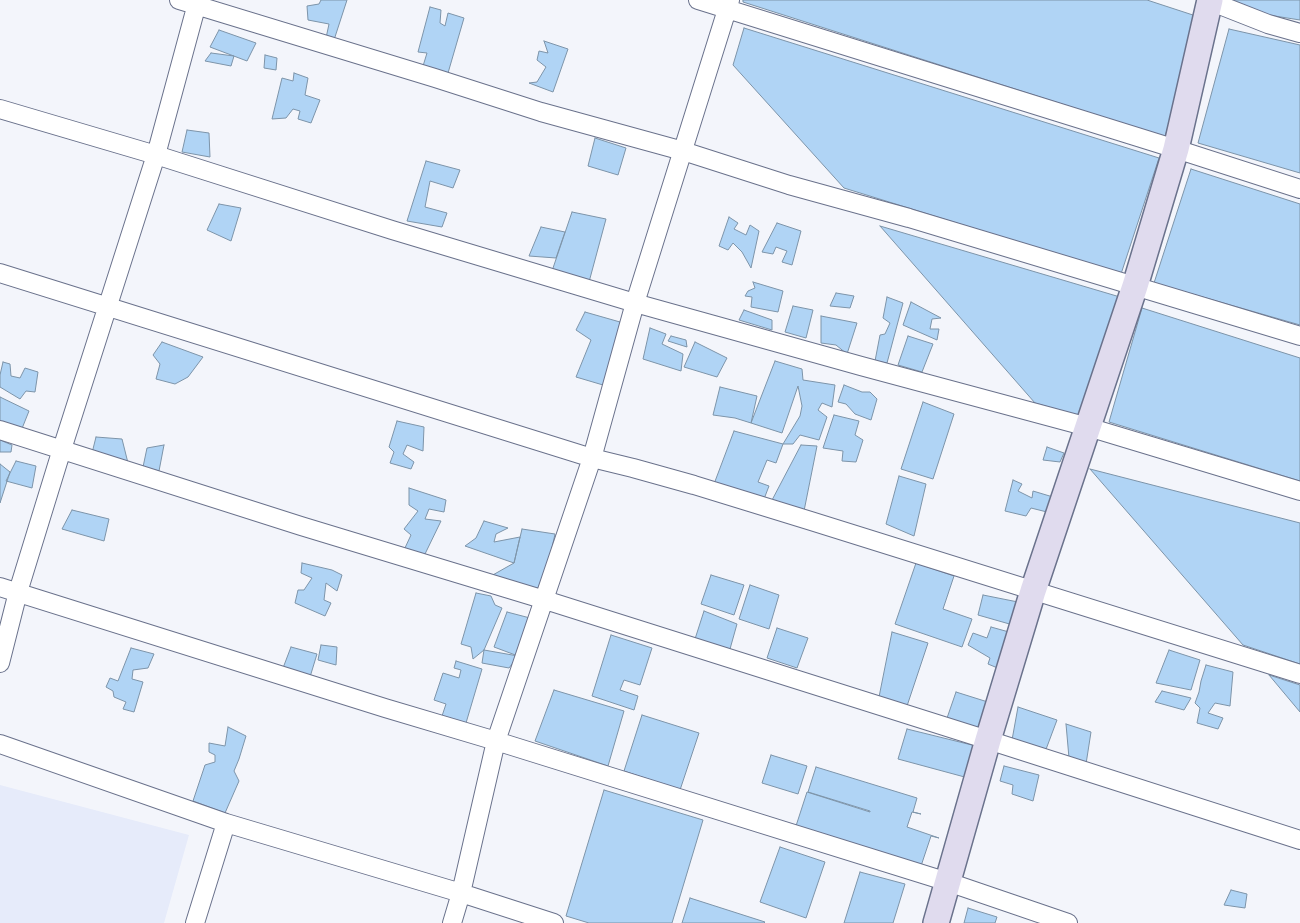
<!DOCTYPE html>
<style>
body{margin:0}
canvas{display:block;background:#f3f5fb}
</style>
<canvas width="1300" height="923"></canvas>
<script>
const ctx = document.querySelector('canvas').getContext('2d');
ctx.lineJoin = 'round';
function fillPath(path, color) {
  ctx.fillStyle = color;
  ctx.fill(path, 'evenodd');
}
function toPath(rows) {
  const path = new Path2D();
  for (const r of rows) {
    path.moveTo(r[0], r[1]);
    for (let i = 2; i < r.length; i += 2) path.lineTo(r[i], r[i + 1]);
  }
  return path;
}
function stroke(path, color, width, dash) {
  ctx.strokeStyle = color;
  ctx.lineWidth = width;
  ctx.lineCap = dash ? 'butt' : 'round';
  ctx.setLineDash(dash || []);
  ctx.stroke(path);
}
fillPath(toPath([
 [0,785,189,835,164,923,0,923]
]), '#e6ebfa');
const building = toPath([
 [321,0,347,0,334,40,326,38,329,24,308,20,307,6,319,4,321,0],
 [743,0,1147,0,1199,17,1165,137,743,2,743,0],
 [1233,0,1300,0,1300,20,1230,9,1233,0],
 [430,7,441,10,440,23,445,26,448,13,464,18,448,73,423,66,427,53,418,52,430,7],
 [744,28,1159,158,1121,274,844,188,733,65,744,28],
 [1229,29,1300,45,1300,173,1198,143,1229,29],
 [219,30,256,43,247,61,210,47,219,30],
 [544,41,568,49,553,92,529,83,537,82,546,67,537,60,539,51,548,53,544,41],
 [211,53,234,56,231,66,205,61,211,53],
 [265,55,277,58,276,70,264,68,265,55],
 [294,73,308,78,305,95,320,100,311,123,298,119,300,111,293,109,286,118,272,119,282,78,293,81,294,73],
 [187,130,209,133,210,157,182,152,187,130],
 [595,138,626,148,618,175,588,166,595,138],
 [426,161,460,170,453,188,430,181,425,207,447,213,442,227,407,221,426,161],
 [1191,169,1300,204,1300,325,1154,283,1191,169],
 [219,204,241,208,231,241,207,230,219,204],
 [572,212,606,219,589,282,552,271,572,212],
 [729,217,738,223,734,229,746,235,750,225,759,231,751,268,742,252,733,243,728,250,719,246,729,217],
 [777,223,801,231,792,265,782,262,787,251,776,247,773,254,762,252,777,223],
 [880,226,1120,297,1083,417,1035,403,880,226],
 [541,227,565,232,556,258,529,256,541,227],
 [753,282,783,291,778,312,751,307,752,297,745,296,748,291,755,288,753,282],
 [836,293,854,296,850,308,830,306,836,293],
 [887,297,903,303,887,363,875,361,880,335,885,334,890,323,883,318,887,297],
 [911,302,941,318,932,319,930,329,939,329,937,340,903,325,911,302],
 [793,306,813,310,806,338,785,332,793,306],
 [1142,308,1300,358,1300,481,1109,422,1142,308],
 [744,310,772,320,772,330,739,320,744,310],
 [585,312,620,322,617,339,603,385,576,377,591,340,576,330,585,312],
 [821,316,857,323,847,354,836,345,821,343,821,316],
 [650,328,666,334,662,344,683,354,681,371,643,359,650,328],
 [671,336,686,340,687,347,668,341,671,336],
 [908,336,933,344,922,372,898,365,908,336],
 [162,342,203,357,188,377,175,384,156,379,160,364,153,355,162,342],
 [695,342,727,358,717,377,684,367,695,342],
 [775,361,802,369,803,380,835,385,832,407,822,403,818,410,827,417,819,440,800,435,793,444,783,444,800,416,802,406,798,386,782,433,751,423,775,361],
 [3,362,10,364,11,376,20,378,25,368,38,372,35,392,26,391,20,399,0,387,0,375,3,362],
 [844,385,862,392,870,392,877,399,871,420,855,414,846,404,838,402,844,385],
 [720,387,757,396,751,423,735,418,713,415,720,387],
 [0,397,29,411,21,431,0,423,0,397],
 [923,402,954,414,933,479,901,469,923,402],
 [834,415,859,421,855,435,863,440,856,462,842,461,843,451,823,448,834,415],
 [397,421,424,427,423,451,407,445,403,454,414,462,411,469,390,463,394,452,389,447,397,421],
 [734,431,783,444,776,463,767,460,758,482,769,486,764,499,714,484,734,431],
 [96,437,122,439,128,463,92,453,96,437],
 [0,440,12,445,11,452,0,452,0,440],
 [164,445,159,471,143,467,147,448,164,445],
 [801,445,817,446,804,511,771,502,801,445],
 [1047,447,1064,453,1060,462,1043,460,1047,447],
 [16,461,36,466,32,488,6,481,16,461],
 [0,464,10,472,0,503,0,464],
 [1090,469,1300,523,1300,664,1243,645,1090,469],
 [899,476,926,484,914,536,886,524,899,476],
 [1013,480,1022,484,1018,491,1032,498,1033,491,1053,497,1047,512,1031,508,1026,516,1005,511,1013,480],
 [409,488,446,500,444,512,429,509,425,519,441,521,425,554,404,550,411,535,404,529,418,511,409,505,409,488],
 [72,510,109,519,104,541,62,529,72,510],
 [484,521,508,528,496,534,494,542,520,537,514,563,465,546,476,538,484,521],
 [522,529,555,534,541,598,491,576,514,563,522,529],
 [302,563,332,570,342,575,337,591,326,583,324,600,331,603,325,616,295,603,298,590,304,590,312,578,301,573,302,563],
 [916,563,954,576,943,609,972,619,962,647,895,624,916,563],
 [711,575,744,585,734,615,701,604,711,575],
 [750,585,779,595,769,629,739,619,750,585],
 [476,593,491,596,495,605,502,608,484,650,473,659,471,647,461,644,476,593],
 [983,595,1018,602,1013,625,978,615,983,595],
 [704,611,737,624,730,649,695,639,704,611],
 [507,612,530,618,518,656,494,647,507,612],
 [991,627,1009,632,1000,669,988,664,990,658,968,645,973,633,987,638,991,627],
 [777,628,808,638,797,668,767,658,777,628],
 [892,632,928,643,907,706,879,697,892,632],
 [611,635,652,648,640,685,624,680,620,690,638,696,634,710,592,696,611,635],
 [321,645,337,647,336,665,318,660,321,645],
 [291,647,317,654,310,677,283,668,291,647],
 [131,648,154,654,148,668,133,670,132,679,143,682,134,712,123,709,126,702,114,697,113,691,106,687,110,678,118,681,131,648],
 [484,650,518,656,509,668,482,663,484,650],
 [1169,650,1200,660,1191,690,1156,683,1169,650],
 [456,661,482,669,466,723,442,716,446,704,434,700,443,673,459,678,461,670,454,668,456,661],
 [1206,665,1233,672,1230,706,1215,703,1208,713,1223,718,1218,729,1197,723,1200,708,1195,703,1199,692,1201,681,1206,665],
 [1269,675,1300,685,1300,712,1269,675],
 [554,690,624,711,608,766,535,741,554,690],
 [1162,691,1191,698,1184,710,1155,702,1162,691],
 [956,692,991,703,986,735,946,721,956,692],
 [1018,707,1057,720,1045,752,1012,740,1018,707],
 [642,715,699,733,680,790,624,771,642,715],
 [1066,724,1091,732,1086,764,1069,758,1066,724],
 [228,727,246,736,239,759,234,771,239,781,225,813,193,801,205,765,215,762,215,755,209,752,209,743,225,746,228,727],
 [907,729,980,747,972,779,898,759,907,729],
 [771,755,807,766,798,794,762,783,771,755],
 [1004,766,1039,775,1033,801,1012,794,1013,785,1000,781,1004,766],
 [816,767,917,798,913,812,921,814,912,812,907,827,939,838,931,836,921,866,795,829,807,792,870,812,870,811,808,792,816,767],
 [604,790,703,820,672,923,589,923,566,916,604,790],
 [780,847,825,862,806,918,760,902,780,847],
 [860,872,905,884,893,923,844,923,860,872],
 [1231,890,1247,894,1245,908,1224,905,1231,890],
 [690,898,765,922,764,923,682,923,690,898],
 [968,908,997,917,995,923,964,923,968,908]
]);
fillPath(building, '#b0d4f5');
stroke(building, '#7d94a9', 1);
const street = toPath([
 [179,0,435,78,541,112,683,151,789,185,909,218,1300,336],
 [698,0,1176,149,1300,189],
 [1207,0,1268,24,1300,33],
 [0,109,156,155,392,230,635,303,861,366,1088,427,1300,491],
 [0,273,592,458,633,468,694,485,811,521,1300,674],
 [0,430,301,526,545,600,988,740,1300,840],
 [0,587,385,708,496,741,948,882,1068,923],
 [0,663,18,592,62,449,156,155,198,0],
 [0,744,226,823,461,893,554,923],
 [195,923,226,823],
 [452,923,461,893,496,741,592,458,635,303,730,0]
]);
const secondary = toPath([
 [936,923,988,740,1033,591,1135,286,1176,149,1210,0]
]);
stroke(street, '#6a728c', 20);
stroke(secondary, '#6a728c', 28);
stroke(street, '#fff', 18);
stroke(secondary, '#e0dbee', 25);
</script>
